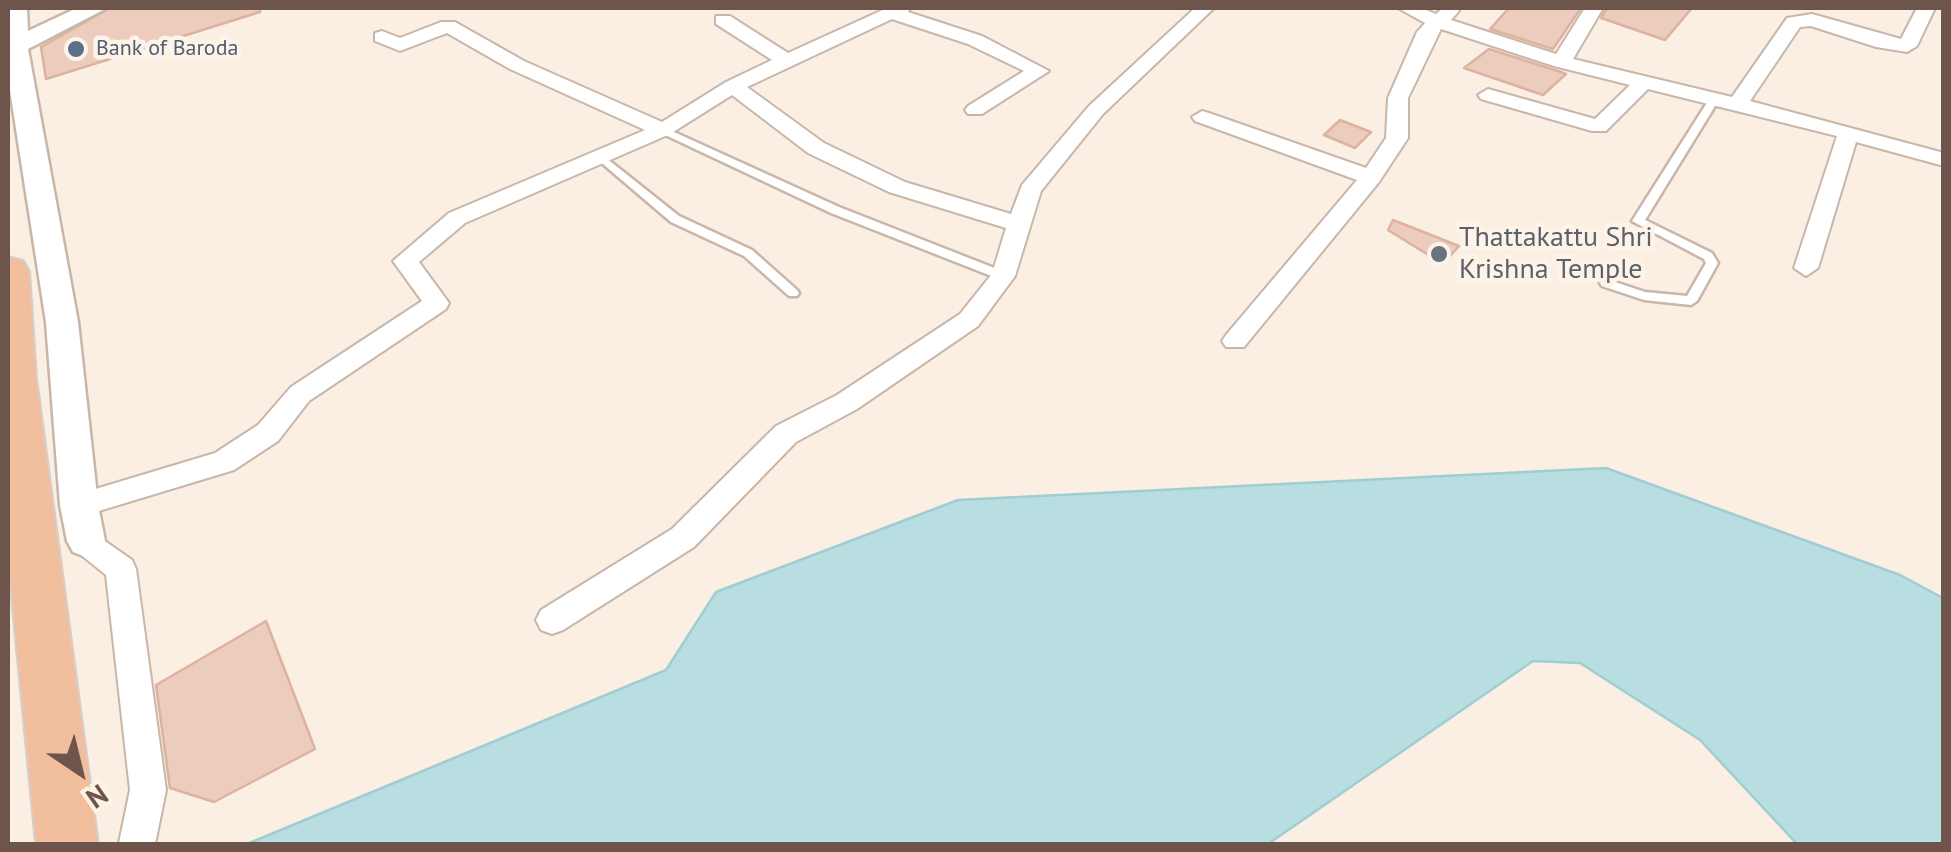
<!DOCTYPE html>
<style>
body{margin:0}
#map{position:relative;width:1951px;height:852px;overflow:hidden;background:#faefe2;font-family:"PT Sans",sans-serif}
canvas{display:block}
.frame{position:absolute;inset:0;border:10px solid #6e554b;pointer-events:none}
.north{position:absolute;left:30px;top:722px;width:100px;height:100px;-webkit-text-stroke:8px #fdf3e7;paint-order:stroke;rotate:145deg;font-size:28px;font-weight:700;line-height:40px;text-align:center;color:#6e554b}
.north::after{content:'';display:block;margin:auto;width:35px;height:45px;background:#6e554b;clip-path:polygon(50% 0,100% 100%,50% 72%,0 100%)}
</style>
<div id="map">
<canvas width="1951" height="852"></canvas>
<div class="frame"></div>
<div class="north">N</div>
</div>
<script>
const ctx = document.querySelector('canvas').getContext('2d');
ctx.lineJoin = 'round';
function fillPath(path, color) {
  ctx.fillStyle = color;
  ctx.fill(path, 'evenodd');
}
function toPath(rows) {
  const path = new Path2D();
  for (const r of rows) {
    path.moveTo(r[0], r[1]);
    for (let i = 2; i < r.length; i += 2) path.lineTo(r[i], r[i + 1]);
  }
  return path;
}
function stroke(path, color, width, dash) {
  ctx.strokeStyle = color;
  ctx.lineWidth = width;
  ctx.lineCap = dash ? 'butt' : 'round';
  ctx.setLineDash(dash || []);
  ctx.stroke(path);
}
function write(font, color, halo, rows, align = 'center') {
  ctx.font = font + ' "PT Sans",sans-serif';
  ctx.lineWidth = 9;
  ctx.setLineDash([]);
  ctx.textBaseline = 'middle';
  ctx.strokeStyle = halo;
  ctx.fillStyle = color;
  for (const [text, x, y, turn = 0] of rows) {
    ctx.save();
    ctx.translate(x, y);
    ctx.rotate((+turn || 0) * Math.PI / 180);
    ctx.textAlign = isNaN(turn) ? turn : align;
    if (halo) ctx.strokeText(text, 0, 0);
    ctx.fillText(text, 0, 0);
    ctx.restore();
  }
}
const water = toPath([
 [1606,468,1900,575,1943,598,1943,844,1797,844,1700,740,1580,663,1533,661,1268,844,247,844,666,670,716,592,958,500,1606,468]
]);
fillPath(water, '#b8dee1');
stroke(water, '#a0cdd2', 2.5);
const building = toPath([
 [110,8,260,8,260,12,46,79,41,47,110,8],
 [1509,8,1581,8,1553,49,1490,29,1509,8],
 [1607,8,1692,8,1665,40,1601,18,1607,8],
 [1489,49,1561,72,1566,74,1543,95,1464,68,1489,49],
 [1340,120,1371,132,1355,148,1324,135,1340,120],
 [1393,220,1459,246,1443,264,1388,230,1393,220],
 [266,621,315,749,214,802,170,788,156,685,266,621]
]);
fillPath(building, '#ecccbc');
stroke(building, '#ddb29e', 2.5);
const service = toPath([
 [1715,95,1720,98,1645,220,1712,253,1718,263,1697,301,1691,305,1644,300,1602,286,1600,283,1606,279,1645,292,1687,296,1706,263,1704,259,1632,221,1710,98,1715,95],
 [663,127,839,207,1007,273,1009,276,1007,279,999,279,831,213,659,132,658,130,663,127],
 [601,154,679,216,752,250,797,290,799,293,797,296,789,296,744,256,671,222,597,159,596,157,601,154]
]);
const minor = toPath([
 [887,8,910,8,908,12,982,36,1049,71,982,114,968,114,965,110,968,106,1024,71,968,44,892,19,747,87,824,143,905,182,1011,214,1022,185,1089,106,1195,8,1214,8,1103,114,1041,191,1015,276,978,326,857,409,796,442,694,547,563,630,552,634,541,630,536,620,541,610,672,529,776,426,837,395,960,314,992,274,1006,228,889,192,808,153,732,95,670,134,465,223,419,262,449,303,446,309,309,401,278,441,234,470,79,517,69,513,64,505,69,497,215,453,258,425,291,387,422,301,393,261,449,213,645,130,510,69,447,33,400,51,375,41,375,33,382,31,400,38,441,22,455,22,524,61,662,122,726,82,772,60,716,24,716,16,730,16,788,53,887,8],
 [1398,8,1421,8,1436,14,1443,8,1457,8,1459,11,1451,20,1556,54,1585,8,1603,8,1573,59,1732,97,1787,18,1812,14,1901,39,1917,8,1935,8,1917,46,1907,52,1876,47,1811,26,1800,27,1750,101,1944,153,1944,166,1856,142,1818,268,1806,276,1794,268,1837,136,1648,89,1606,131,1592,131,1481,99,1478,95,1488,89,1595,119,1630,85,1554,66,1441,29,1408,98,1408,138,1379,182,1244,347,1226,347,1222,341,1226,335,1357,180,1195,121,1192,117,1202,111,1209,113,1366,168,1386,138,1388,98,1417,32,1425,23,1398,8],
 [86,528,132,560,136,569,166,790,155,844,119,843,130,790,106,575,75,550,71,541,75,532,86,528]
]);
const tertiary = toPath([
 [8,8,27,8,28,31,77,8,107,8,28,49,78,322,98,505,105,541,99,552,86,557,73,552,67,541,60,505,46,322,8,77,8,8]
]);
const trunk = toPath([
 [8,257,23,261,29,271,36,378,98,844,36,844,8,556,8,257]
]);
stroke(service, '#c9b6aa', 5);
stroke(minor, '#c9b6aa', 4);
stroke(tertiary, '#c9b6aa', 5);
stroke(trunk, '#d6cfcd', 4);
fillPath(service, '#fff');
fillPath(minor, '#fff');
fillPath(tertiary, '#fff');
fillPath(trunk, '#f1be9e');
for (const [x, y, r, color] of [
 [76,49,10,"#5c6f8a"],
 [1439,254,10,"#6b7280"]
]) {
  const dot = new Path2D();
  dot.arc(x, y, r, 0, 2 * Math.PI);
  ctx.fillStyle = color;
  ctx.fill(dot);
  stroke(dot, '#fdf3e7', 4);
}
write('22px', '#4e5e75', '#fdf3e7', [
 ["Bank of Baroda",96,49]
], 'left');
write('28px', '#5b616d', '#fdf3e7', [
 ["Thattakattu Shri",1459,238],
 ["Krishna Temple",1459,270]
], 'left');
</script>
